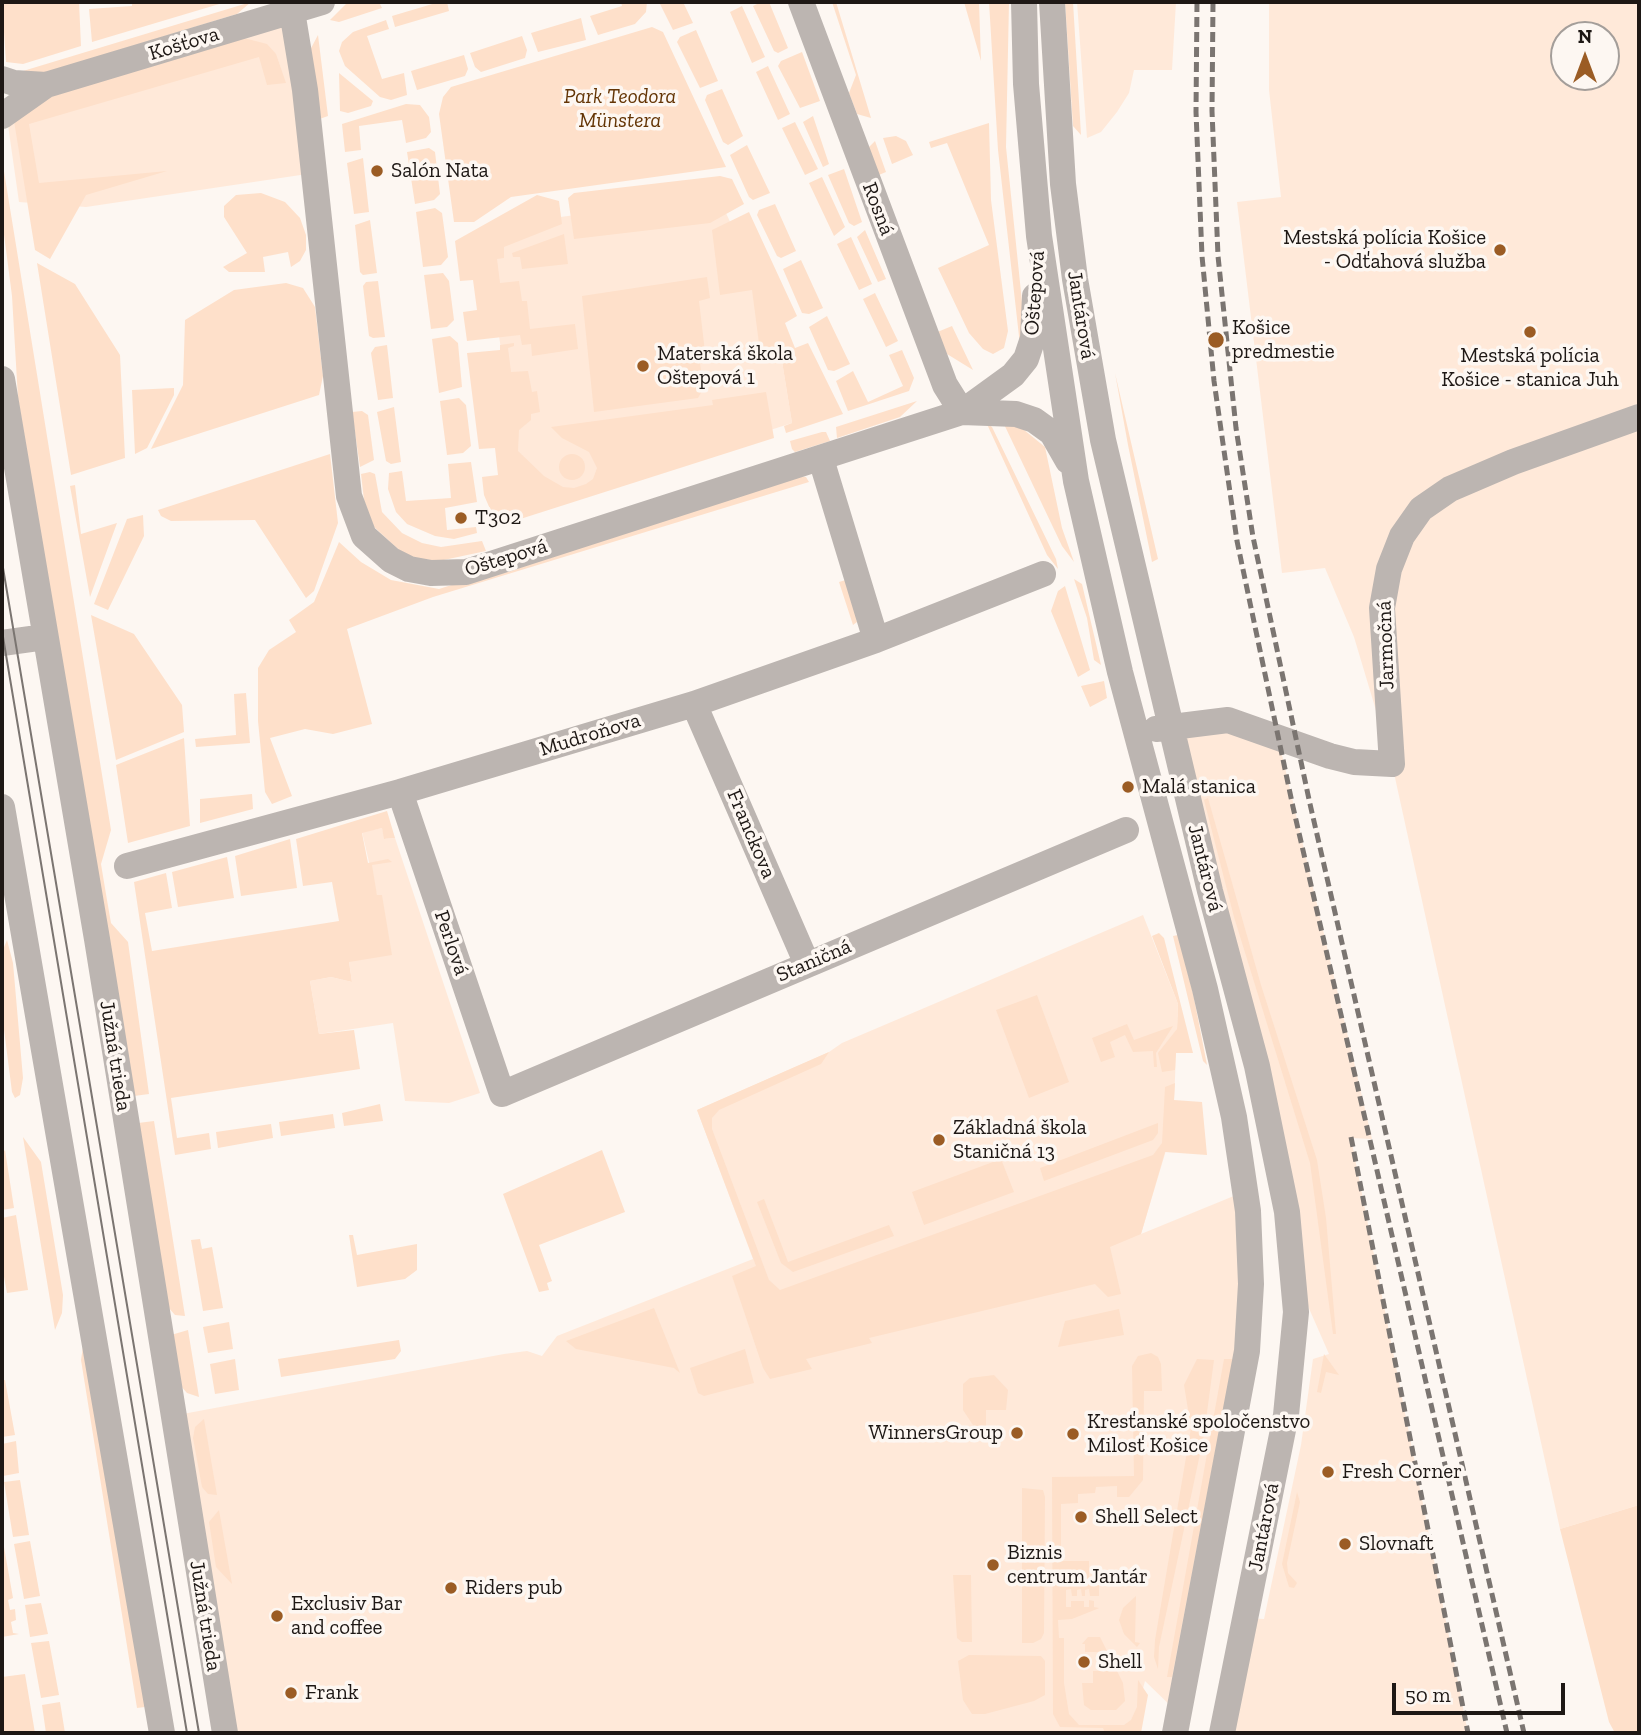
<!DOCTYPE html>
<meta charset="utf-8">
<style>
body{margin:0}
#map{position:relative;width:1641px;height:1735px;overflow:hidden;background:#fdf7f2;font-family:"Zilla Slab",serif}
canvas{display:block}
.frame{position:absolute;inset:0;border:4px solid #1e1815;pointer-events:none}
.north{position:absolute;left:1550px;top:21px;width:70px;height:70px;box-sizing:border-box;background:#fdf7f2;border:2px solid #a49e9a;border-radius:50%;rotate:0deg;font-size:19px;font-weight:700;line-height:28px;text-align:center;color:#1e1815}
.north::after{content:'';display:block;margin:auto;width:24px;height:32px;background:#9b5c24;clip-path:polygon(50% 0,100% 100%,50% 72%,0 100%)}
.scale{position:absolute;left:1392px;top:1683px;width:173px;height:32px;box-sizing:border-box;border:4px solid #1e1815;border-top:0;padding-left:9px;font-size:21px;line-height:24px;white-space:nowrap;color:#1e1815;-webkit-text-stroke:5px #fdf7f2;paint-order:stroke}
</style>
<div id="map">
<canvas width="1641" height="1735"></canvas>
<div class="frame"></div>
<div class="north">N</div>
<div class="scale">50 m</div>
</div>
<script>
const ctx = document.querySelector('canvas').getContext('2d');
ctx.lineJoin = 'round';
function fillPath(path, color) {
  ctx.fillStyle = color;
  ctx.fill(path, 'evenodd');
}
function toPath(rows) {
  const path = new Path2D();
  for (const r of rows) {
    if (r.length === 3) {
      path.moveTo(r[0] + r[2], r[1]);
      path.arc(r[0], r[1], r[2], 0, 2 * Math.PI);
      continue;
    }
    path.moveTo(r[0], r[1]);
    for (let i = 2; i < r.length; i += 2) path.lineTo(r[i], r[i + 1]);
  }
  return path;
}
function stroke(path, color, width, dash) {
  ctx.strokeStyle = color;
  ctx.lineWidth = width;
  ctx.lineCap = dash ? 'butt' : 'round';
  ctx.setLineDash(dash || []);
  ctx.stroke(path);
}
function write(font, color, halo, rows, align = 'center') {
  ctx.font = font + ' "Zilla Slab",serif';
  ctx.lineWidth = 7;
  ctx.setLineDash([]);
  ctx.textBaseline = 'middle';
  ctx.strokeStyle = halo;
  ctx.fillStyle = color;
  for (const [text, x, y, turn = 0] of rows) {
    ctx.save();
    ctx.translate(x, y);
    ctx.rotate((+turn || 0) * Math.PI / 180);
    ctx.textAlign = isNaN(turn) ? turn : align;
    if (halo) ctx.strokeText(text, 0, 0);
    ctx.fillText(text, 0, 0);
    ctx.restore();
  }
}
fillPath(toPath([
 [1077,2,1176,2,1172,70,1134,70,1129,93,1117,112,1101,132,1087,138],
 [1269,2,1639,2,1639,1505,1560,1529,1392,764,1354,637,1325,568,1282,573,1237,202,1281,197,1269,90],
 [1564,35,1606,35,1606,77,1564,77],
 [293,11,314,173,86,207,19,202,6,111],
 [718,196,775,318,792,423,524,510,487,252,538,220],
 [1171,725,1278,738,1372,1139,1351,1138,1468,1733,1221,1733,1246,1618,1264,1619,1301,1445,1313,1359,1329,1354,1304,1297],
 [382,828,385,839,395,838,480,1093,449,1103,405,1101,393,1023,319,1034,310,981,331,977,352,982,349,962,381,895,377,896,362,832],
 [1143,915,1178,1004,1173,1127,1141,1234,1246,1191,1249,1326,1179,1714,1145,1681,1131,1733,225,1733,172,1416,504,1354,527,1351,542,1356,557,1336,753,1259,697,1110,829,1052,842,1043]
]), '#ffe9d9');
fillPath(toPath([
 [2,2,79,2,81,46,23,64,6,62],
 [132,2,226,2,92,42,89,9,132,6],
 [251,2,237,14,41,74,23,71],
 [354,2,379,2,382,8,339,22,330,20,346,4],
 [439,2,447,2,449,11,395,27,392,16],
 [621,2,647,2,646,12,635,24,598,35,590,16,622,6],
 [659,2,683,2,693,23,673,30],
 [761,2,769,2,788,48,778,53,774,51,753,6],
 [832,2,836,2,871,118,857,114,849,93,856,75],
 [964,2,979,2,981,61,979,54],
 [989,2,1009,2,1006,147,1025,331,1020,345,998,150],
 [1065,2,1073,2,1081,135,1073,126],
 [742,6,765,57,752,63,730,12],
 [581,18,586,40,538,52,531,33],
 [386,20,389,29,367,36,382,79,404,73,407,95,391,100,380,97,345,66,339,51,342,42,353,32],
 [652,27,663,32,726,167,511,197,474,222,454,222,439,114,443,97,451,87],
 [696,30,718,81,700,88,677,42,680,37],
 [318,35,328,116,311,122,309,52],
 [522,36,527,50,525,58,481,72,475,67,470,53],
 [240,37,267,44,276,54,286,83,267,85,259,57,29,124,39,183,167,171,86,195,50,259,35,250,14,121,27,103],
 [802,52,820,101,800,108,778,66,781,61],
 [464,55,468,69,465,76,417,90,411,71],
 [768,66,790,114,778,120,756,72],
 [339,73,373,101,371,106,348,113,340,111],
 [722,89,743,136,728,145,723,142,705,100,707,95],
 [406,104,420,105,429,117,431,132,426,138,406,143,402,120,359,126,361,150,345,152,342,124],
 [813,116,829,164,823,167,803,122],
 [795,122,818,169,805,175,782,128],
 [989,123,991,200,1008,331,1004,348,993,354,983,349,969,333,938,268,989,245,947,143,931,148,929,142],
 [896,136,906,141,913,155,892,164,883,138],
 [875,141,886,172,869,179,869,147],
 [747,145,770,193,753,200,749,197,730,155],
 [429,148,435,152,440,194,434,200,415,204,407,152],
 [363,158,369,212,354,214,347,163],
 [2,159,111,830,101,864,107,900,111,923,128,942,149,1094,134,1096,18,398,12,296,2,219],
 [844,169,862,222,854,226,849,223,828,175],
 [720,176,732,179,744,204,710,223,574,239,568,198,574,193],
 [822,177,845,227,834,236,809,183],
 [261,193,285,202,300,218,306,235,306,250,300,261,291,267,288,252,263,257,265,272,229,272,223,267,247,253,224,217,224,206,236,195],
 [537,195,559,201,562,224,504,247,504,258,497,259,500,283,519,281,522,301,527,301,530,329,575,324,578,349,532,356,531,344,522,345,520,335,467,341,463,312,477,310,473,280,460,281,455,241],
 [775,204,796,251,781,258,777,256,757,215,759,210],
 [435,208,442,213,448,257,441,265,423,267,416,212],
 [749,212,797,316,785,323,795,348,808,343,843,414,786,433,784,426,792,423,780,349,760,351,752,290,720,295,712,230],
 [370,220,377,273,363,275,360,272,355,225],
 [865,230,886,279,878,282,857,237],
 [564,234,568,264,522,269,520,257,513,257,512,253],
 [851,237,872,284,859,290,837,244],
 [801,260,823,308,809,314,802,313,783,269],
 [37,263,75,284,120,355,125,458,71,475],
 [443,273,449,281,454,320,447,327,431,329,424,275],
 [707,277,710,298,699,301,705,352,700,363,703,389,698,398,594,412,582,296],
 [378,281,385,337,373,338,369,336,363,286,366,282],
 [286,283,303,288,315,307,323,376,319,395,151,449,183,385,185,320,234,290],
 [875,293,898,341,886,347,863,299],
 [827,316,850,364,834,371,828,370,809,327],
 [952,326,973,370,947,354,935,333],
 [450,336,458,343,462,387,439,393,432,339],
 [514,343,514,346,508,348,511,372,528,371,532,392,537,391,540,412,531,414,531,420,519,430,518,451,544,476,563,487,574,488,586,484,593,479,597,468,589,452,562,438,551,427,713,405,712,400,766,392,774,438,514,521,503,519,490,509,484,495,482,477,498,475,495,448,479,449,467,353,500,350,500,345],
 [387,345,393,398,378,400,371,353,375,347],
 [902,350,914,378,909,391,848,411,836,381,853,371,868,402,903,386,889,355],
 [1115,373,1158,559,1152,562,1128,445],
 [174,388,174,395,147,448,135,454,132,390],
 [459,398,466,405,471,446,463,453,447,455,440,401],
 [917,401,900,417,837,438,836,427],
 [394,407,401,462,391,464,386,461,377,412],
 [362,411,368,415,374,460,360,467,352,412],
 [1002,420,1018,425,1045,447,1062,528,1074,562,1062,546],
 [986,422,992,427,1056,559,1058,569,1047,555],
 [822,432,826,432,830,441,795,452,792,449,790,441],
 [330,454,338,523,314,591,306,598,255,520,171,521,161,516,158,510],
 [572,467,13],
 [471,462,477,502,445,508,447,530,476,527,477,533,454,539,435,536,407,524,396,512,388,489,389,473,402,471,406,501,451,498,448,464],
 [370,472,375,474,382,512,402,533,422,543,441,547,482,541,486,551,439,561,414,558,400,551,374,527,364,500,361,474],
 [794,475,806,477,809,482,433,597,347,629,372,724,333,734,305,729,270,738,292,796,272,804,265,792,258,721,258,668,269,650,296,632,289,620,314,602,339,542,361,562,391,580,439,589],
 [75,485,81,534,117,523,90,597,70,486],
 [143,515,144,536,108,610,94,604,127,519],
 [849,579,857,622,853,625,839,582],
 [1074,579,1082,584,1101,665,1094,660,1087,618],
 [1065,586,1090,670,1078,677,1051,611,1058,591],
 [91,615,134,634,182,705,184,732,116,760],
 [1104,681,1107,698,1090,707,1081,686],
 [246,693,250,743,196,747,195,739,236,735,234,694],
 [184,738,190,826,128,843,116,765],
 [252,794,253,809,200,823,200,799],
 [1208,798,1261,985,1317,1160,1326,1218,1336,1334,1333,1334,1310,1163,1234,917,1204,800],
 [387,811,395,838,384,839,382,828,362,833,368,863,388,859,392,862,372,865,377,895,382,895,392,955,349,962,352,982,331,977,310,981,319,1034,354,1030,360,1069,171,1098,177,1138,209,1133,211,1149,175,1155,134,882,166,873,172,908,145,913,152,951,339,921,332,882,303,886,296,839],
 [290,839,297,888,241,896,235,856],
 [227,857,234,898,178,907,172,872],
 [1159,933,1164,938,1193,1053,1176,1053,1175,1070,1162,1072,1158,1053,1177,1029,1178,1004,1152,936],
 [1178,935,1193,993,1207,1065,1203,1061,1173,936],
 [7,940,13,963,23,1078,20,1095,15,1098,12,1092,2,1014,2,952],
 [1037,995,1069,1082,1029,1098,996,1010],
 [1127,1024,1134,1040,1173,1026,1156,1053,1157,1067,1154,1067,1153,1051,1133,1052,1125,1035,1110,1042,1115,1057,1101,1062,1092,1038],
 [829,1052,821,1064,719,1110,712,1118,712,1129,769,1280,780,1290,1153,1155,1162,1143,1165,1087,1175,1083,1174,1100,1202,1102,1207,1155,1165,1152,1141,1234,1110,1247,1121,1294,1108,1297,1095,1284,869,1338,872,1343,806,1359,812,1369,770,1379,763,1368,732,1276,756,1266,697,1110],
 [380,1104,383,1121,344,1126,342,1113],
 [333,1114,335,1128,281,1136,279,1122],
 [154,1121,185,1316,175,1315,168,1307,138,1123],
 [1158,1123,1158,1133,1153,1140,1044,1181,1040,1168],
 [271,1124,273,1138,218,1148,216,1132],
 [23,1137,41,1162,63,1295,62,1313,55,1330],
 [5,1150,14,1208,2,1210,2,1154],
 [602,1150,625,1212,539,1245,552,1281,547,1283,549,1290,539,1292,503,1194],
 [1001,1159,1014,1192,924,1225,912,1192],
 [764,1199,788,1262,889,1225,894,1236,793,1272,781,1263,757,1202],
 [16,1215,28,1290,7,1293,2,1266,2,1218],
 [349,1235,353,1235,357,1255,417,1244,417,1270,405,1279,357,1287],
 [200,1239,202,1249,212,1247,223,1308,203,1311,191,1240],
 [654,1308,680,1373,674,1368,576,1349,566,1341],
 [1119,1309,1124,1335,1058,1347,1065,1321],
 [229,1322,233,1349,208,1353,203,1327],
 [188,1330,199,1397,187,1393,179,1384,171,1335],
 [84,1340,145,1707,137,1708,81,1360],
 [399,1340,401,1351,395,1359,281,1377,278,1359],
 [745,1349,754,1383,704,1396,698,1393,690,1368],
 [1151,1353,1158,1357,1161,1364,1162,1391,1144,1391,1143,1480,1129,1497,1117,1497,1117,1486,1096,1487,1095,1493,1078,1494,1078,1503,1061,1504,1061,1561,1089,1561,1089,1583,1099,1584,1099,1596,1090,1596,1089,1589,1085,1590,1085,1596,1082,1596,1081,1589,1077,1590,1077,1596,1072,1596,1071,1589,1066,1590,1066,1607,1071,1607,1071,1601,1084,1601,1084,1607,1089,1607,1089,1600,1094,1601,1094,1607,1099,1608,1097,1609,1072,1619,1058,1620,1059,1638,1064,1638,1064,1683,1069,1714,1079,1725,1124,1725,1131,1720,1137,1707,1138,1680,1148,1695,1141,1733,1105,1733,1103,1728,1060,1727,1053,1714,1052,1477,1134,1476,1132,1366,1138,1356],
 [1324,1354,1339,1375,1326,1372,1321,1393,1317,1392],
 [235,1359,239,1390,215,1394,210,1364],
 [1197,1359,1214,1360,1204,1435,1159,1647,1158,1669,1154,1657,1155,1640,1191,1428,1184,1385],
 [1224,1359,1232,1359,1232,1364,1172,1677,1167,1677],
 [994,1375,1008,1390,1006,1410,986,1410,986,1431,977,1431,963,1410,963,1384,970,1378],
 [2,1380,5,1380,15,1435,2,1437],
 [204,1419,217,1495,208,1494,202,1487,193,1438,195,1427],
 [16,1441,19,1473,3,1476,2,1444],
 [20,1480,29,1535,13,1537,4,1482],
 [1022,1488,1043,1490,1045,1497,1044,1633,1041,1639,1033,1643,1022,1643,1022,1583,1034,1583,1033,1572,1022,1571,1022,1558,1033,1558,1034,1547,1022,1547],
 [1297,1492,1300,1502,1287,1563,1288,1573,1297,1583,1294,1588,1289,1587,1282,1564],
 [1639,1505,1639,1733,1615,1733,1609,1722,1560,1529],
 [219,1510,232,1584,216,1567,209,1522],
 [30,1541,40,1596,24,1599,14,1544],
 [4,1547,13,1598,8,1600,10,1610,15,1609,16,1620,11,1622,13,1633,19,1634,2,1637,2,1548],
 [953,1575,971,1575,972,1642,962,1642,957,1638],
 [1136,1596,1135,1642,1140,1643,1137,1647,1124,1634,1119,1620,1123,1608],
 [41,1603,48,1634,30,1637,25,1605],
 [1088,1637,1100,1637,1123,1683,1125,1701,1116,1710,1091,1710,1084,1705,1082,1683,1093,1683,1093,1671,1104,1671,1104,1652,1085,1652,1085,1644,1082,1644],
 [49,1641,59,1695,41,1698,31,1643],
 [969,1655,1041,1656,1045,1661,1045,1695,1034,1701,985,1714,972,1714,963,1700,958,1661],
 [25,1674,35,1733,2,1733,2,1677],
 [60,1702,65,1733,46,1733,42,1705]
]), '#fee0ca');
stroke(toPath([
 [801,2,945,385,962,412],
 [1024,2,1026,84,1039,236,1076,481,1120,672,1205,989,1234,1117,1248,1211,1251,1284,1247,1351,1175,1733],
 [1052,2,1063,184,1075,279,1103,440,1210,891,1257,1066,1287,1212,1296,1312,1286,1415,1222,1733],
 [292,11,305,90,349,496,364,536,391,560,409,569,431,573,466,572,962,412,1013,375,1026,359,1033,338,1035,296],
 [2,79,14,83,46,85],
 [2,116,46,85,322,2],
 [2,379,97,939,225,1733],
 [962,412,1016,414,1034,420,1052,433,1068,461],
 [821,459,876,640],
 [2,643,45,637],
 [694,704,807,964],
 [1156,729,1228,720,1330,756,1354,762,1392,764,1382,608,1389,569,1402,536,1421,509,1450,489,1513,462,1639,417],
 [400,792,502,1094,1126,830],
 [2,807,162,1733],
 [127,866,400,792,694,704,876,640,1043,574]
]), '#bcb5b1', 26);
stroke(toPath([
 [2,562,199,1733],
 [2,631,187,1733]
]), '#7b7571', 2);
stroke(toPath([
 [1197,2,1196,112,1202,256,1214,381,1237,541,1293,807,1507,1733],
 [1213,2,1212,111,1218,256,1236,428,1253,537,1310,804,1524,1733],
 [1351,1137,1468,1733]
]), '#7b7571', 5, [10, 5]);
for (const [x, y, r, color] of [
 [377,171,7,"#9b5c24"],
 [1500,250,7,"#9b5c24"],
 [1530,332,7,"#9b5c24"],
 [1216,340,9,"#9b5c24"],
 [643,366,7,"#9b5c24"],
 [461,518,7,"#9b5c24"],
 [1128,787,7,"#9b5c24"],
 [939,1140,7,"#9b5c24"],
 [1017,1433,7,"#9b5c24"],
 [1073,1434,7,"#9b5c24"],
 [1328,1472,7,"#9b5c24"],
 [1081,1517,7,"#9b5c24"],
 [1345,1544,7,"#9b5c24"],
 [993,1565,7,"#9b5c24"],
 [451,1588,7,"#9b5c24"],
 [277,1616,7,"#9b5c24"],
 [1084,1662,7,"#9b5c24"],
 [291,1693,7,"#9b5c24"]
]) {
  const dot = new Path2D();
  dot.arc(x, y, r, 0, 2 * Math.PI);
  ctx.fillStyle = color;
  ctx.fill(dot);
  stroke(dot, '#fdf7f2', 2.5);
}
write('21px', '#1e1815', '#fdf7f2', [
 ["Košťova",184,44,-17],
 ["Rosná",878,209,69],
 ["Oštepová",1035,293,-86],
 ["Jantárová",1081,315,81],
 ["Oštepová",506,558,-17],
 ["Jarmočná",1386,645,-92],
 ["Mudroňova",590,735,-17],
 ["Franckova",751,834,67],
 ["Jantárová",1205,868,76],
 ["Perlová",451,943,71],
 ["Staničná",814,961,-23],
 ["Južná trieda",115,1056,81],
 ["Jantárová",1264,1527,-79],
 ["Južná trieda",205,1616,81]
]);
write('italic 21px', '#643505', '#fdf7f2', [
 ["Park Teodora",620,97],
 ["Münstera",620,121]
]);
write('21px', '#1e1815', '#fdf7f2', [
 ["Salón Nata",391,171],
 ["Mestská polícia Košice",1486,238,"right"],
 ["- Odťahová služba",1486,262,"right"],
 ["Košice",1232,328],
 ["predmestie",1232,352],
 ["Materská škola",657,354],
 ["Oštepová 1",657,378],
 ["Mestská polícia",1530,356,"center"],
 ["Košice - stanica Juh",1530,380,"center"],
 ["T302",475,518],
 ["Malá stanica",1142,787],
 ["Základná škola",953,1128],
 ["Staničná 13",953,1152],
 ["Kresťanské spoločenstvo",1087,1422],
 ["Milosť Košice",1087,1446],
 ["WinnersGroup",1003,1433,"right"],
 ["Fresh Corner",1342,1472],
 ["Shell Select",1095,1517],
 ["Slovnaft",1359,1544],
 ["Biznis",1007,1553],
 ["centrum Jantár",1007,1577],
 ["Riders pub",465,1588],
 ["Exclusiv Bar",291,1604],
 ["and coffee",291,1628],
 ["Shell",1098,1662],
 ["Frank",305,1693]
], 'left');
</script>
